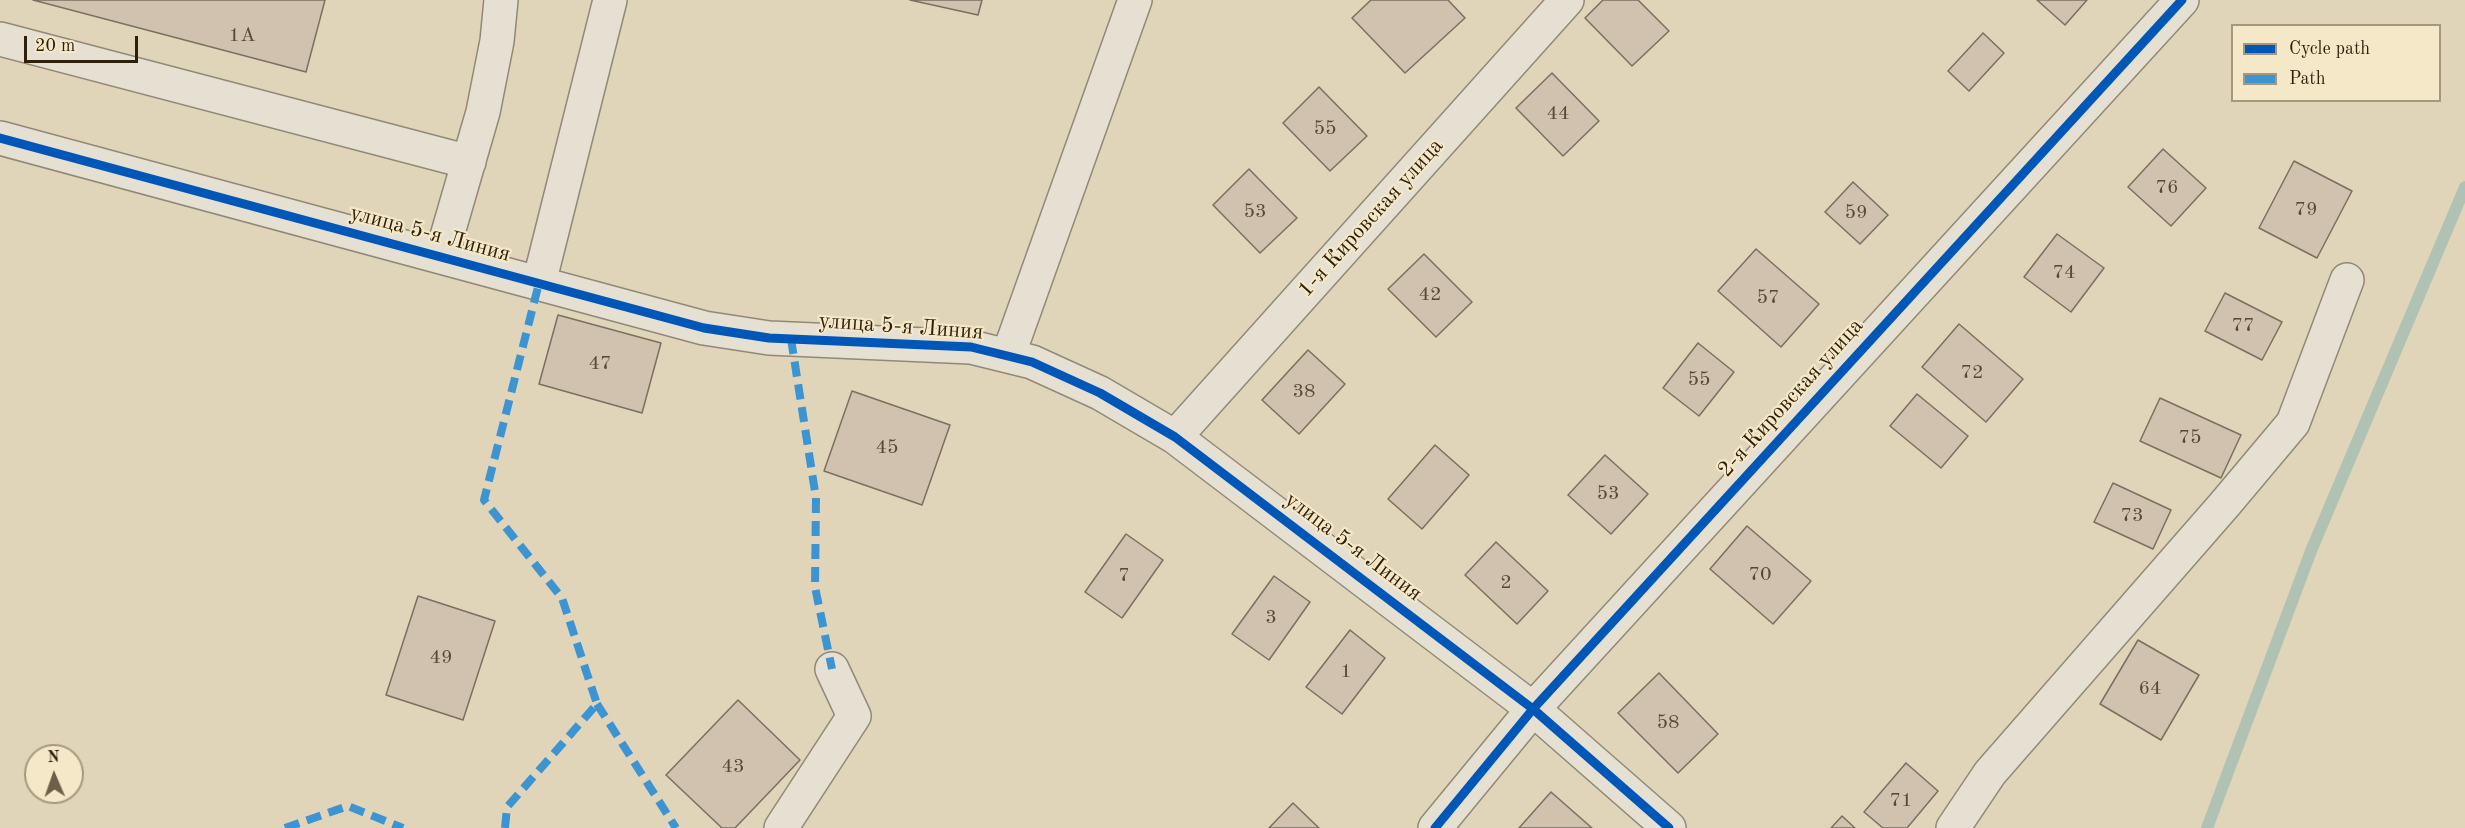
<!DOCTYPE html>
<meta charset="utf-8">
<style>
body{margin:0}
#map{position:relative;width:2465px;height:828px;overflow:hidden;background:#e0d5b9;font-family:"Old Standard TT",serif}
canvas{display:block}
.legend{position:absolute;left:2231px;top:24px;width:210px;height:78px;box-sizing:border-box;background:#f5e8c8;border:2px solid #a6987d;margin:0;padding:8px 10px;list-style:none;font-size:18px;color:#2f200c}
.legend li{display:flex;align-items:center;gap:12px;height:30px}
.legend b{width:30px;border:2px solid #a6987d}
.north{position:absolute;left:24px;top:744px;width:60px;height:60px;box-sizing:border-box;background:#f5e8c8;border:2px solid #a6987d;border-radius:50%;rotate:358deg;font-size:16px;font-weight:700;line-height:24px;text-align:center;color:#2f200c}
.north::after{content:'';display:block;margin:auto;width:21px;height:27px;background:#6d5f49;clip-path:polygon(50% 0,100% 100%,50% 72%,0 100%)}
.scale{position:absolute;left:24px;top:36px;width:114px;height:27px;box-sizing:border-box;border:3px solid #2f200c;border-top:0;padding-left:8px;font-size:18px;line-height:21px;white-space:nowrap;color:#2f200c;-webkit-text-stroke:4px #f5e8c8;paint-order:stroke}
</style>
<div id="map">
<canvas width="2465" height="828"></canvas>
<ul class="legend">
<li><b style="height:8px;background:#0057b8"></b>Cycle path</li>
<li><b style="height:8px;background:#3d94d2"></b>Path</li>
</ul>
<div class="north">N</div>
<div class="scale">20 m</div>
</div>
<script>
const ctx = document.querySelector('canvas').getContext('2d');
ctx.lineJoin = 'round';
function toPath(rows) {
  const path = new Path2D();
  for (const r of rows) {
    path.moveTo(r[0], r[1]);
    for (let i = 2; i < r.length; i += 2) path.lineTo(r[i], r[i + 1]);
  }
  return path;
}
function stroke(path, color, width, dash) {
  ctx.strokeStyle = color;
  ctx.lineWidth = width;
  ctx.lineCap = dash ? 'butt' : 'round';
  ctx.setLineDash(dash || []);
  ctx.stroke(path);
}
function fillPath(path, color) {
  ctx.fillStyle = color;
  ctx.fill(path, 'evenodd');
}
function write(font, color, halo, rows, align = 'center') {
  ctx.font = font + ' "Old Standard TT",serif';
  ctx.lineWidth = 4.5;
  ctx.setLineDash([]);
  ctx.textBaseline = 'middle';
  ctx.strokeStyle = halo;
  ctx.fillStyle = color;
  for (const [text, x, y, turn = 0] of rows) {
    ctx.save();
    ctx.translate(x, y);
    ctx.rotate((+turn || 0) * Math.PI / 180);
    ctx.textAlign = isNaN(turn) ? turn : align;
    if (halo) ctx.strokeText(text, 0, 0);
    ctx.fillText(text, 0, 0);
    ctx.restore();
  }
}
stroke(toPath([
 [2207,828,2311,551,2465,187]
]), '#b0c2b3', 12);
const building = toPath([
 [33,0,325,0,306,72,33,0],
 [910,0,982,0,978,15,910,0],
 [1371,0,1448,0,1465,18,1405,73,1352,18,1371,0],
 [1603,0,1638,0,1669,31,1632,66,1585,18,1603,0],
 [2037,0,2087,0,2065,25,2037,0],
 [1983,33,2004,53,1969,91,1948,71,1983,33],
 [1552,73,1599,121,1563,156,1516,108,1552,73],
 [1319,87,1367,136,1330,171,1283,123,1319,87],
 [2163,149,2206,188,2171,226,2128,187,2163,149],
 [2294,161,2352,191,2317,258,2259,228,2294,161],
 [1249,169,1297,218,1260,253,1213,205,1249,169],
 [1853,182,1888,215,1860,244,1825,212,1853,182],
 [2057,234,2104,268,2071,312,2024,277,2057,234],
 [1756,249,1819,304,1781,347,1718,291,1756,249],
 [1424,254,1472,302,1436,337,1388,289,1424,254],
 [2225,293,2282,322,2262,360,2205,331,2225,293],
 [558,315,661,343,642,413,539,384,558,315],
 [1959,324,2023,379,1986,422,1922,367,1959,324],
 [1698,343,1734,372,1699,416,1663,388,1698,343],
 [1308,350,1345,384,1299,434,1262,400,1308,350],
 [852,391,950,425,922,505,824,471,852,391],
 [1917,394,1968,436,1941,468,1890,426,1917,394],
 [2160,398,2241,435,2221,478,2140,441,2160,398],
 [1435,445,1469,475,1422,529,1388,499,1435,445],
 [1605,455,1648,494,1611,534,1568,495,1605,455],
 [2113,483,2171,510,2153,549,2094,522,2113,483],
 [1747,526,1811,581,1773,624,1710,569,1747,526],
 [1126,534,1163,560,1122,618,1085,592,1126,534],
 [1496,542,1548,591,1517,624,1465,575,1496,542],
 [1274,576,1310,602,1269,660,1232,634,1274,576],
 [418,596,495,621,463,720,386,695,418,596],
 [1350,630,1385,658,1342,714,1306,687,1350,630],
 [2138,640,2199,675,2161,740,2100,704,2138,640],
 [1659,673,1718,734,1678,773,1618,713,1659,673],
 [738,700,800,760,735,828,722,828,666,775,738,700],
 [1906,763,1938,791,1907,828,1883,828,1864,812,1906,763],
 [1551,792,1592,828,1519,828,1551,792],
 [1293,803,1319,828,1269,828,1293,803],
 [1842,816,1855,828,1831,828,1842,816]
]);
fillPath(building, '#d1c1af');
stroke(building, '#797060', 1.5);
const minor = toPath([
 [0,39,469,162],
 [0,138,704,328,769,338,971,347,1032,362,1100,393,1175,437,1533,709,1669,828],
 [441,257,483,112,497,41,501,0],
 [539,283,610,0],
 [1008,356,1135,0],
 [1175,437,1567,0],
 [781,828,854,716,832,669],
 [1435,828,1533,709,2182,0],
 [1953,828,1990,773,2225,504,2293,423,2347,280]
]);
stroke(minor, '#918978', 36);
stroke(minor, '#e5e0d2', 33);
stroke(toPath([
 [791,339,816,498,815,587,832,669],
 [597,704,676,828],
 [285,828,348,806,403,828],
 [505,828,507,807,597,704,562,598,484,500,539,283]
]), '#3d94d2', 8, [15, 8]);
stroke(toPath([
 [0,138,704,328,769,338,971,347,1032,362,1100,393,1175,437,1533,709,1669,828],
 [1435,828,1533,709,2182,0]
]), '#0057b8', 9);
write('20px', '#584936', null, [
 ["1А",242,36],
 ["44",1558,114],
 ["55",1325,129],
 ["76",2167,188],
 ["79",2306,210],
 ["53",1255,212],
 ["59",1856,213],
 ["74",2064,273],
 ["42",1430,295],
 ["57",1768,298],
 ["77",2243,326],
 ["47",600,364],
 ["72",1972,373],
 ["55",1699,380],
 ["38",1304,392],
 ["75",2190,438],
 ["45",887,448],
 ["53",1608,494],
 ["73",2132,516],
 ["70",1760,575],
 ["7",1124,576],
 ["2",1506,583],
 ["3",1271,618],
 ["49",441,658],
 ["1",1346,672],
 ["64",2150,689],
 ["58",1668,723],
 ["43",733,767],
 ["71",1901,801]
]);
write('22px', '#2f200c', '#f5e8c8', [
 ["1-я Кировская улица",1371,218,-48],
 ["улица 5-я Линия",430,234,15],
 ["улица 5-я Линия",901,327,4],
 ["2-я Кировская улица",1791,398,-48],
 ["улица 5-я Линия",1353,547,37]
]);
</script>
